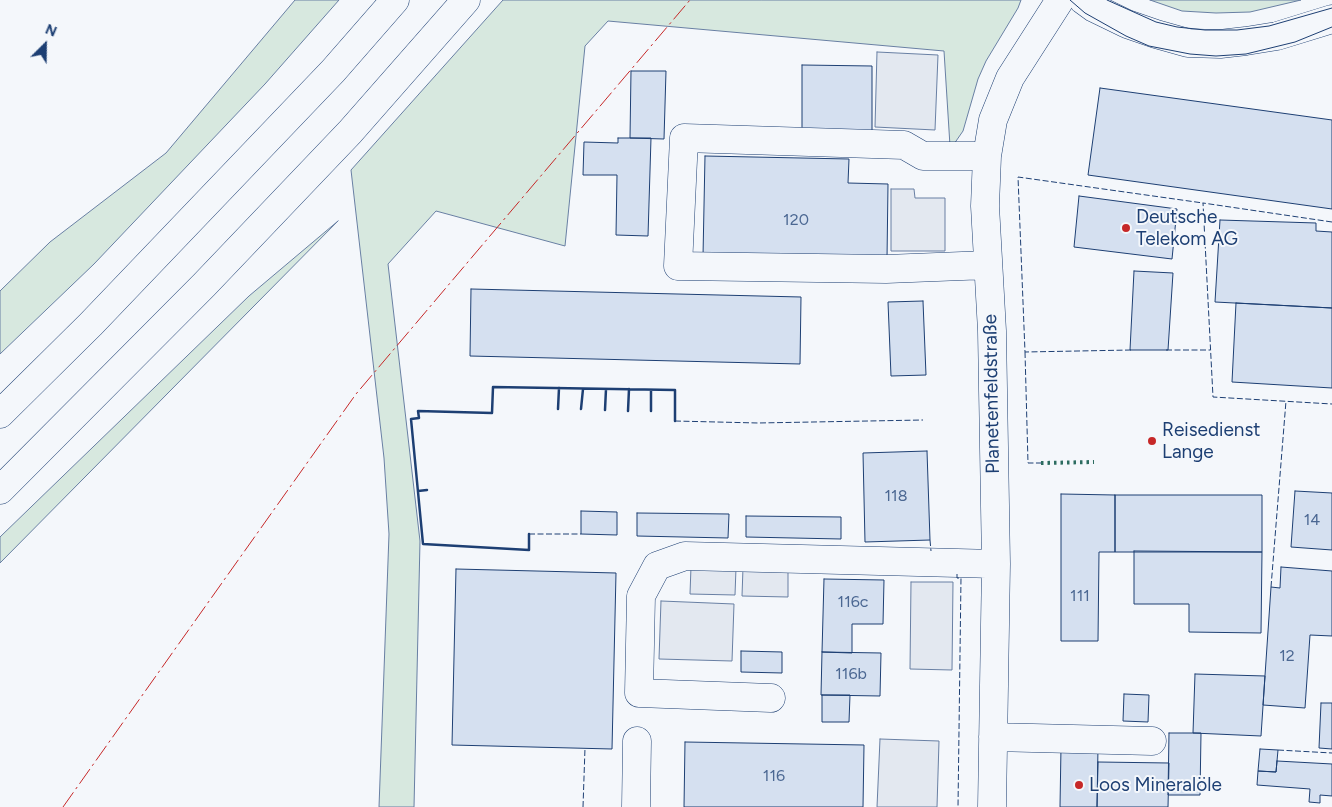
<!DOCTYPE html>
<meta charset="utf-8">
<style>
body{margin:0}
#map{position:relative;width:1332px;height:807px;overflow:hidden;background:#f4f7fb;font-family:Figtree,sans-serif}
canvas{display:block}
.north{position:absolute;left:20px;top:20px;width:50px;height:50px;-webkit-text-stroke:4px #f4f7fb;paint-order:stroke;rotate:23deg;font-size:14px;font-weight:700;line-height:20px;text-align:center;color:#1d3f73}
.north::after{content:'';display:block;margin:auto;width:18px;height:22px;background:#1d3f73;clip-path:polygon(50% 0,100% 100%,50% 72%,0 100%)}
</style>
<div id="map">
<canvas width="1332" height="807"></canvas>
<div class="north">N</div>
</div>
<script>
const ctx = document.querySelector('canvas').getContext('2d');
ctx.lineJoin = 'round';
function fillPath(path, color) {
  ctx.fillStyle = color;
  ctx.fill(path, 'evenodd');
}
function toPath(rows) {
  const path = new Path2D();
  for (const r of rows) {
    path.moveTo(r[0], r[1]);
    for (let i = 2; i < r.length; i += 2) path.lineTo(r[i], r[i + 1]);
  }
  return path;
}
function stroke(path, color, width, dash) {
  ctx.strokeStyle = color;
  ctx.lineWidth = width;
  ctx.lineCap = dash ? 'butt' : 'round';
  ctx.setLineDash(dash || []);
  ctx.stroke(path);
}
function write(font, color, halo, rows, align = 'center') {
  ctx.font = font + ' Figtree,sans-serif';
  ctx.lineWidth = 4;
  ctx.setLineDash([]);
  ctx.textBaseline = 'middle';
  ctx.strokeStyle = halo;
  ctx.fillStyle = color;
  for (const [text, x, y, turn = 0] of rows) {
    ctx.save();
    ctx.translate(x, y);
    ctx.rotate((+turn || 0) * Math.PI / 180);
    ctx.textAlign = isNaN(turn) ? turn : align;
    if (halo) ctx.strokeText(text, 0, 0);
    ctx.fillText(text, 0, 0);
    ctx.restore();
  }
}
const green = toPath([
 [295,0,339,0,265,84,94,264,0,354,0,291,50,242,166,153,295,0],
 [503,0,1021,0,1018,8,986,61,978,79,963,131,954,144,950,146,944,51,608,21,585,46,565,246,436,211,388,264,420,541,414,807,379,807,389,534,384,458,351,170,503,0],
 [1150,0,1301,0,1250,12,1216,13,1182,11,1150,0],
 [338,221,0,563,0,537,249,296,338,221]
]);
fillPath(green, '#d7e8df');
stroke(green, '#687fa3', 1);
const parking = toPath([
 [877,52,938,55,935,130,875,127,877,52],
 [891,189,914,189,915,198,945,198,945,251,891,251,891,189],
 [691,567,736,568,735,595,690,594,691,567],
 [743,568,788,569,788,597,742,596,743,568],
 [911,582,953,582,952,670,910,669,911,582],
 [661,601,734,604,732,661,659,659,661,601],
 [880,739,939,741,937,807,877,807,880,739]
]);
fillPath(parking, '#e3e8f0');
stroke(parking, '#687fa3', 1);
const building = toPath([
 [802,65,872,66,872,132,802,131,802,65],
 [631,71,666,71,664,139,630,138,631,71],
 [1100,88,1332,120,1332,209,1088,175,1100,88],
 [618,138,651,138,648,236,616,235,617,175,583,175,584,142,618,143,618,138],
 [705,156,849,159,848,183,888,184,887,259,703,256,705,156],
 [1079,196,1177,209,1172,259,1074,247,1079,196],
 [1220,220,1316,223,1316,231,1332,232,1332,308,1215,302,1220,220],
 [1134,271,1173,273,1168,350,1130,350,1134,271],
 [471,289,801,297,800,364,470,356,471,289],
 [923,301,926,375,891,376,888,302,923,301],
 [1236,303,1332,308,1332,388,1232,382,1236,303],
 [927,451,930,540,865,542,863,453,927,451],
 [1295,491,1332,493,1332,550,1291,547,1295,491],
 [1061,494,1115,495,1115,552,1099,552,1098,641,1061,641,1061,494],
 [1115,495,1262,495,1262,552,1115,552,1115,495],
 [581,511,617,512,617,535,581,534,581,511],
 [637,513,729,514,728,538,637,536,637,513],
 [746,516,841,517,841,539,746,537,746,516],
 [1134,551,1262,552,1261,633,1189,632,1189,604,1134,604,1134,551],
 [1281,567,1332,571,1332,636,1310,635,1305,708,1263,705,1271,587,1280,588,1281,567],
 [456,569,616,573,612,749,452,745,456,569],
 [824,579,884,580,883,624,852,624,852,653,822,652,824,579],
 [741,651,782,652,782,673,741,672,741,651],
 [822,652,881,653,880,696,821,695,822,652],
 [1195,674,1265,676,1261,736,1193,733,1195,674],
 [1124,694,1149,695,1148,722,1123,721,1124,694],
 [822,695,850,695,849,722,822,722,822,695],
 [1321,703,1332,703,1332,749,1319,748,1321,703],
 [1169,733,1201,733,1200,795,1168,795,1169,733],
 [685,742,864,745,863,807,684,807,685,742],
 [1061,747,1098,747,1097,807,1060,807,1061,747],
 [1260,749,1278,750,1276,772,1258,771,1260,749],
 [1277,761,1332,764,1332,796,1320,795,1320,803,1309,802,1310,789,1257,785,1258,771,1276,772,1277,761],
 [1098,762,1169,763,1168,807,1097,807,1098,762]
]);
fillPath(building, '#d5e0f0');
stroke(building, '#1d3f73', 1);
const minor = toPath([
 [987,156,923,156,904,145,684,138,678,266,886,269,988,265],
 [771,698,639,693,641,596,657,566,685,556,996,564],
 [993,737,1152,741],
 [636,807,637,741],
 [992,807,996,564,992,331,985,206,987,156,993,120,1010,78,1060,0]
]);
const major = toPath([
 [1083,0,1094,8,1127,24,1156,34,1188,43,1220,44,1246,41,1277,36,1332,19]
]);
const highway = toPath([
 [0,414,91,324,333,71,395,0],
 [0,490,204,285,350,132,466,0]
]);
stroke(minor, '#1d3f73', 29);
stroke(major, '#1d3f73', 29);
stroke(highway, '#1d3f73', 29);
stroke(minor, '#f4f7fb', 28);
stroke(major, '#f4f7fb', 28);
stroke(highway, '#f4f7fb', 28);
stroke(toPath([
 [1070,0,1085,13,1126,36,1149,46,1190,54,1216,56,1246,54,1295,42,1332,27],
 [1107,0,1156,22,1177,27,1205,30,1237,30,1269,26,1332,8]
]), '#1d3f73', 1);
stroke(toPath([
 [1041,463,1094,462]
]), '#2c6c60', 4, [2.5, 4]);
stroke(toPath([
 [1332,222,1203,203,1213,397,1332,404],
 [1131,350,1025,352,1018,177,1203,203],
 [1166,350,1210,350],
 [1025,352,1028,463,1041,463],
 [675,421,758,423,923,420],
 [529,534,581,534],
 [930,540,931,551],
 [957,574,957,578,961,578,958,807],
 [1271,587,1286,401],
 [1278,750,1332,753],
 [583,807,585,748]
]), '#1d3f73', 1, [6, 2.5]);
stroke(toPath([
 [558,409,559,388],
 [581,409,583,389],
 [605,410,606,389],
 [628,411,629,389],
 [651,411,651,390],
 [418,491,427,490],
 [529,534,529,550,423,544,411,419,419,418,418,411,492,413,493,387,675,390,675,421]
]), '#1d3f73', 2.5);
stroke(toPath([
 [63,807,356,394,690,0]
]), '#c62828', 1, [18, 4, 2.5, 4]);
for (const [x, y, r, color] of [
 [1126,228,5,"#c62828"],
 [1152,441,5,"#c62828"],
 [1079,785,5,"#c62828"]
]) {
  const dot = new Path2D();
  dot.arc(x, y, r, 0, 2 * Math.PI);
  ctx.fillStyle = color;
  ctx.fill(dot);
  stroke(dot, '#f4f7fb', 2);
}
write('16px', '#4b6792', null, [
 ["120",796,220],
 ["118",896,496],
 ["14",1312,520],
 ["111",1080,596],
 ["116c",853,602],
 ["12",1287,656],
 ["116b",851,674],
 ["116",774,776]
]);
write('19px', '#1d3f73', '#f4f7fb', [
 ["Deutsche",1136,217],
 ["Telekom AG",1136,239],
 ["Reisedienst",1162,430],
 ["Lange",1162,452],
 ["Loos Mineralöle",1089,785]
], 'left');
write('19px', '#1d3f73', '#f4f7fb', [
 ["Planetenfeldstraße",992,394,-91]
]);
</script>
